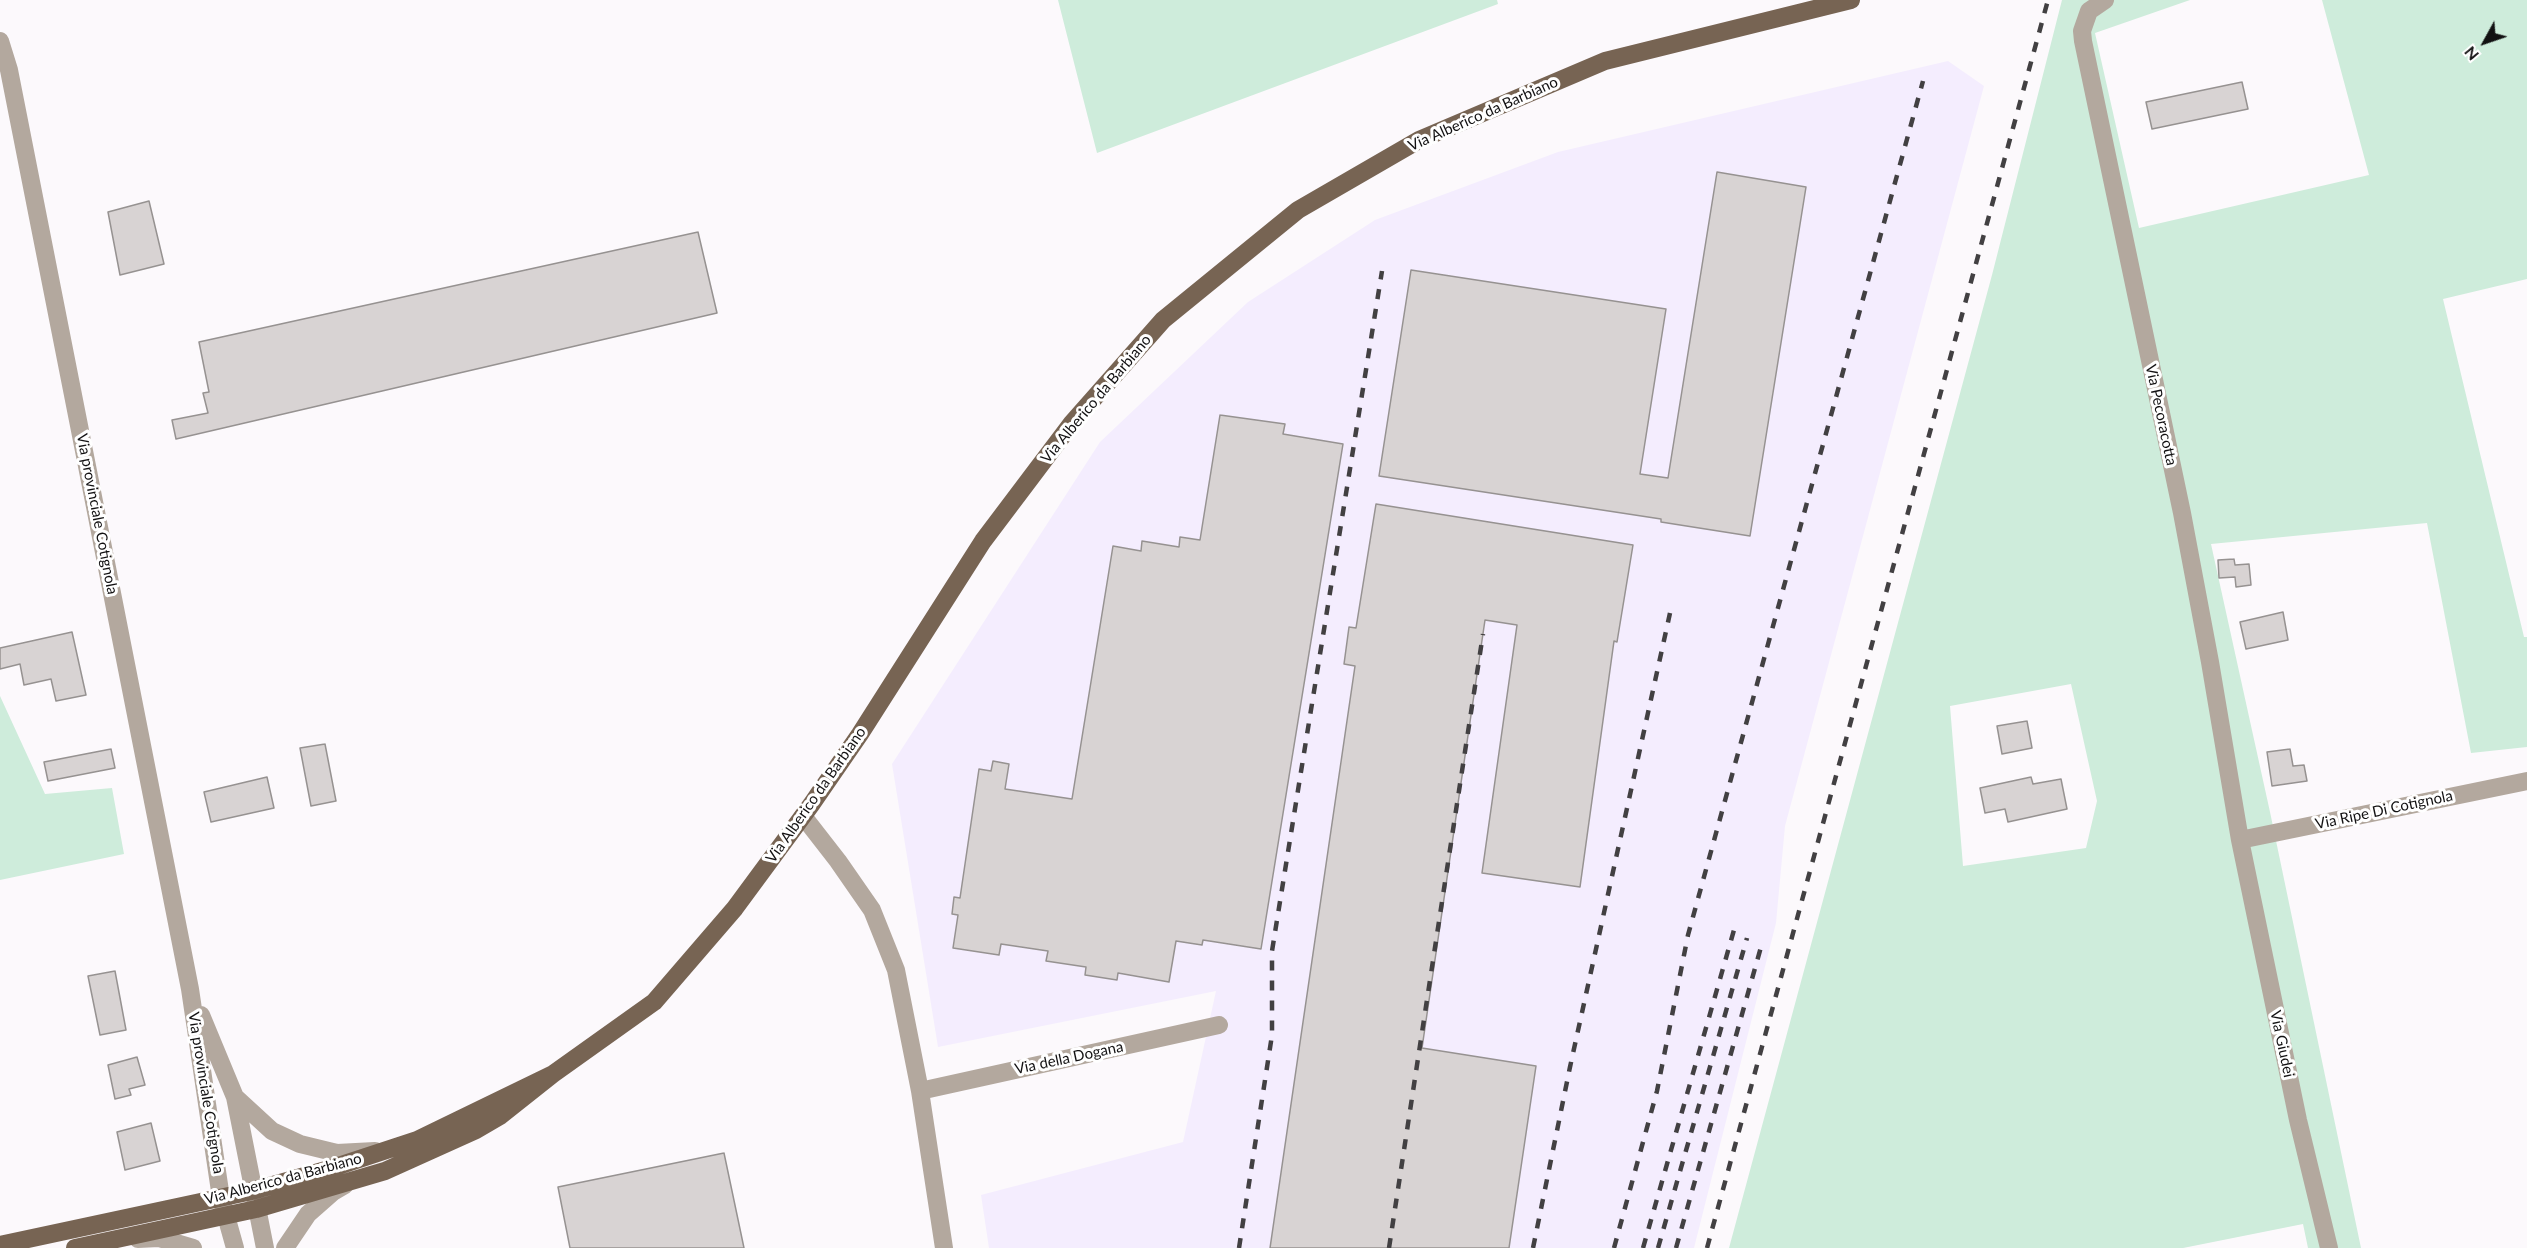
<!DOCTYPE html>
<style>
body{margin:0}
#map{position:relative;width:2527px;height:1248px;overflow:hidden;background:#fcf9fc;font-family:Lato,sans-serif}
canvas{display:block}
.north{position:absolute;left:2455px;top:12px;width:60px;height:60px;-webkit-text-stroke:4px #fff;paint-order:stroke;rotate:230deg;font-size:16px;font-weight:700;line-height:24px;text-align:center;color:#121112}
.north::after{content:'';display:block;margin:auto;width:21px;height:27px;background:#121112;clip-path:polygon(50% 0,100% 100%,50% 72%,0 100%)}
</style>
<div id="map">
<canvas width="2527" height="1248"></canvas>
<div class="north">N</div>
</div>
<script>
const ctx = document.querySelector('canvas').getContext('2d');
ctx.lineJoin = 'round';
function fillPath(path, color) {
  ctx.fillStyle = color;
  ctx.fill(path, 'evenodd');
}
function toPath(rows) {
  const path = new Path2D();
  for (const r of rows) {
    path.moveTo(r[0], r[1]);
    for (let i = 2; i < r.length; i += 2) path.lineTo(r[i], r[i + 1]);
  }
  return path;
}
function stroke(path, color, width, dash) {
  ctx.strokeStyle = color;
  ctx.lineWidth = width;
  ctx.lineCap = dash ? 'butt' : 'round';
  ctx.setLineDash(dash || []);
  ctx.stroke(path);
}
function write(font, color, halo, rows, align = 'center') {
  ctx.font = font + ' Lato,sans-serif';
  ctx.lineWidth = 6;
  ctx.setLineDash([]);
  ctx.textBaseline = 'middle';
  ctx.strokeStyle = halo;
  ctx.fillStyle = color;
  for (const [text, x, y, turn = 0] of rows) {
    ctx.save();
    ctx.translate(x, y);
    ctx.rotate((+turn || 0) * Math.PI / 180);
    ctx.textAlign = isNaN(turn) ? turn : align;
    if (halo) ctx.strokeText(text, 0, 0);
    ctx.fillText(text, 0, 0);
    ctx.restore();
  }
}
fillPath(toPath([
 [1948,61,1984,86,1785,826,1776,923,1694,1248,989,1248,981,1195,1183,1142,1216,991,938,1047,892,764,1100,442,1248,302,1375,220,1558,152]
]), '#f4edfe');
fillPath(toPath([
 [1058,0,1497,0,1498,4,1097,153],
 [2062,0,2190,0,2095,33,2139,228,2369,175,2322,0,2527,0,2527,279,2443,299,2524,637,2527,637,2527,747,2471,753,2427,523,2211,544,2270,812,2361,1248,2308,1248,2303,1224,2183,1248,1729,1248,1992,275],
 [2071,684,2097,801,2086,848,1963,866,1950,706],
 [0,696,45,794,112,788,124,854,0,880]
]), '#ceecdb');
const building = toPath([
 [2242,82,2248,109,2152,129,2146,102,2242,82],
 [1717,172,1806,187,1750,536,1661,522,1661,519,1379,476,1411,270,1666,309,1640,474,1668,478,1717,172],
 [149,201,164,264,120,275,108,212,149,201],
 [698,232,717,313,176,439,172,420,208,413,203,393,209,392,199,342,698,232],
 [1220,415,1285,424,1283,434,1343,444,1261,949,1203,940,1202,945,1176,941,1169,982,1118,973,1117,980,1085,975,1086,967,1046,961,1048,951,1001,944,999,955,953,948,958,915,952,914,954,897,960,898,979,769,991,771,993,761,1009,764,1005,789,1072,799,1113,546,1141,551,1142,541,1179,547,1180,537,1200,540,1220,415],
 [1376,504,1633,545,1617,642,1614,641,1580,887,1482,873,1517,625,1485,620,1422,1048,1536,1066,1509,1248,1270,1248,1355,666,1344,664,1349,627,1356,628,1376,504],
 [2234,559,2235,565,2249,564,2251,585,2236,587,2235,577,2219,578,2218,560,2234,559],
 [2283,612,2288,640,2246,649,2240,622,2283,612],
 [72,632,86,695,56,701,51,679,24,685,20,664,0,669,0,648,72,632],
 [2027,721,2032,748,2002,754,1997,726,2027,721],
 [325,744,336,801,311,806,300,748,325,744],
 [111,749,115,768,48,781,44,762,111,749],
 [2290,749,2293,766,2304,765,2307,781,2272,786,2267,752,2290,749],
 [267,777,274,808,211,822,204,792,267,777],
 [2031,777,2033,784,2061,779,2067,809,2008,822,2005,809,1985,813,1980,788,2031,777],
 [115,971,126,1030,100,1035,88,976,115,971],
 [137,1057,145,1085,129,1089,131,1095,115,1099,108,1065,137,1057],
 [151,1123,160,1161,125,1170,117,1132,151,1123],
 [724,1153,744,1248,570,1248,558,1187,724,1153]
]);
fillPath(building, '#d8d3d3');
stroke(building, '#969291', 1.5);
stroke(toPath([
 [2105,0,2089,11,2082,31,2083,41,2182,513,2210,662,2240,840,2298,1120,2329,1248],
 [0,41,9,70,190,989,221,1198,235,1248],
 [803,816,838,861,872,910,896,970,920,1091,944,1248],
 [2240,840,2527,781],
 [201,1015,235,1097,272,1131,300,1144,337,1153,375,1151],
 [920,1091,1219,1025],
 [235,1097,265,1248],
 [138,1239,159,1238,193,1248],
 [285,1248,308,1214,333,1192,345,1185]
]), '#b3a89e', 18);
stroke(toPath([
 [553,1074,654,1002,735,908,811,805,860,734,983,541,1072,423,1163,320,1298,210,1419,140,1605,61,1851,0],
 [0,1245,252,1191,326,1170,417,1140,553,1074,500,1116,476,1130,385,1171,256,1209,75,1248]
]), '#776453', 18);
stroke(toPath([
 [1239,1248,1272,1035,1272,951,1382,271],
 [1389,1248,1483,634],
 [1533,1248,1570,1067,1670,613],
 [1614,1248,1657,1091,1688,935,1923,81],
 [1643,1248,1734,930],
 [1658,1248,1747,938],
 [1676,1248,1761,947],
 [1707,1248,2048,0]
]), '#424042', 4.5, [10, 10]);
write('15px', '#121112', '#fff', [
 ["Via Alberico da Barbiano",1483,114,-24],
 ["Via Alberico da Barbiano",1096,399,-50],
 ["Via Pecoracotta",2161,415,78],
 ["Via provinciale Cotignola",97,514,79],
 ["Via Alberico da Barbiano",816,795,-55],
 ["Via Ripe Di Cotignola",2384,810,-12],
 ["Via Giudei",2282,1044,78],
 ["Via della Dogana",1069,1058,-12],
 ["Via provinciale Cotignola",206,1093,81],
 ["Via Alberico da Barbiano",283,1179,-15]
]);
</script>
